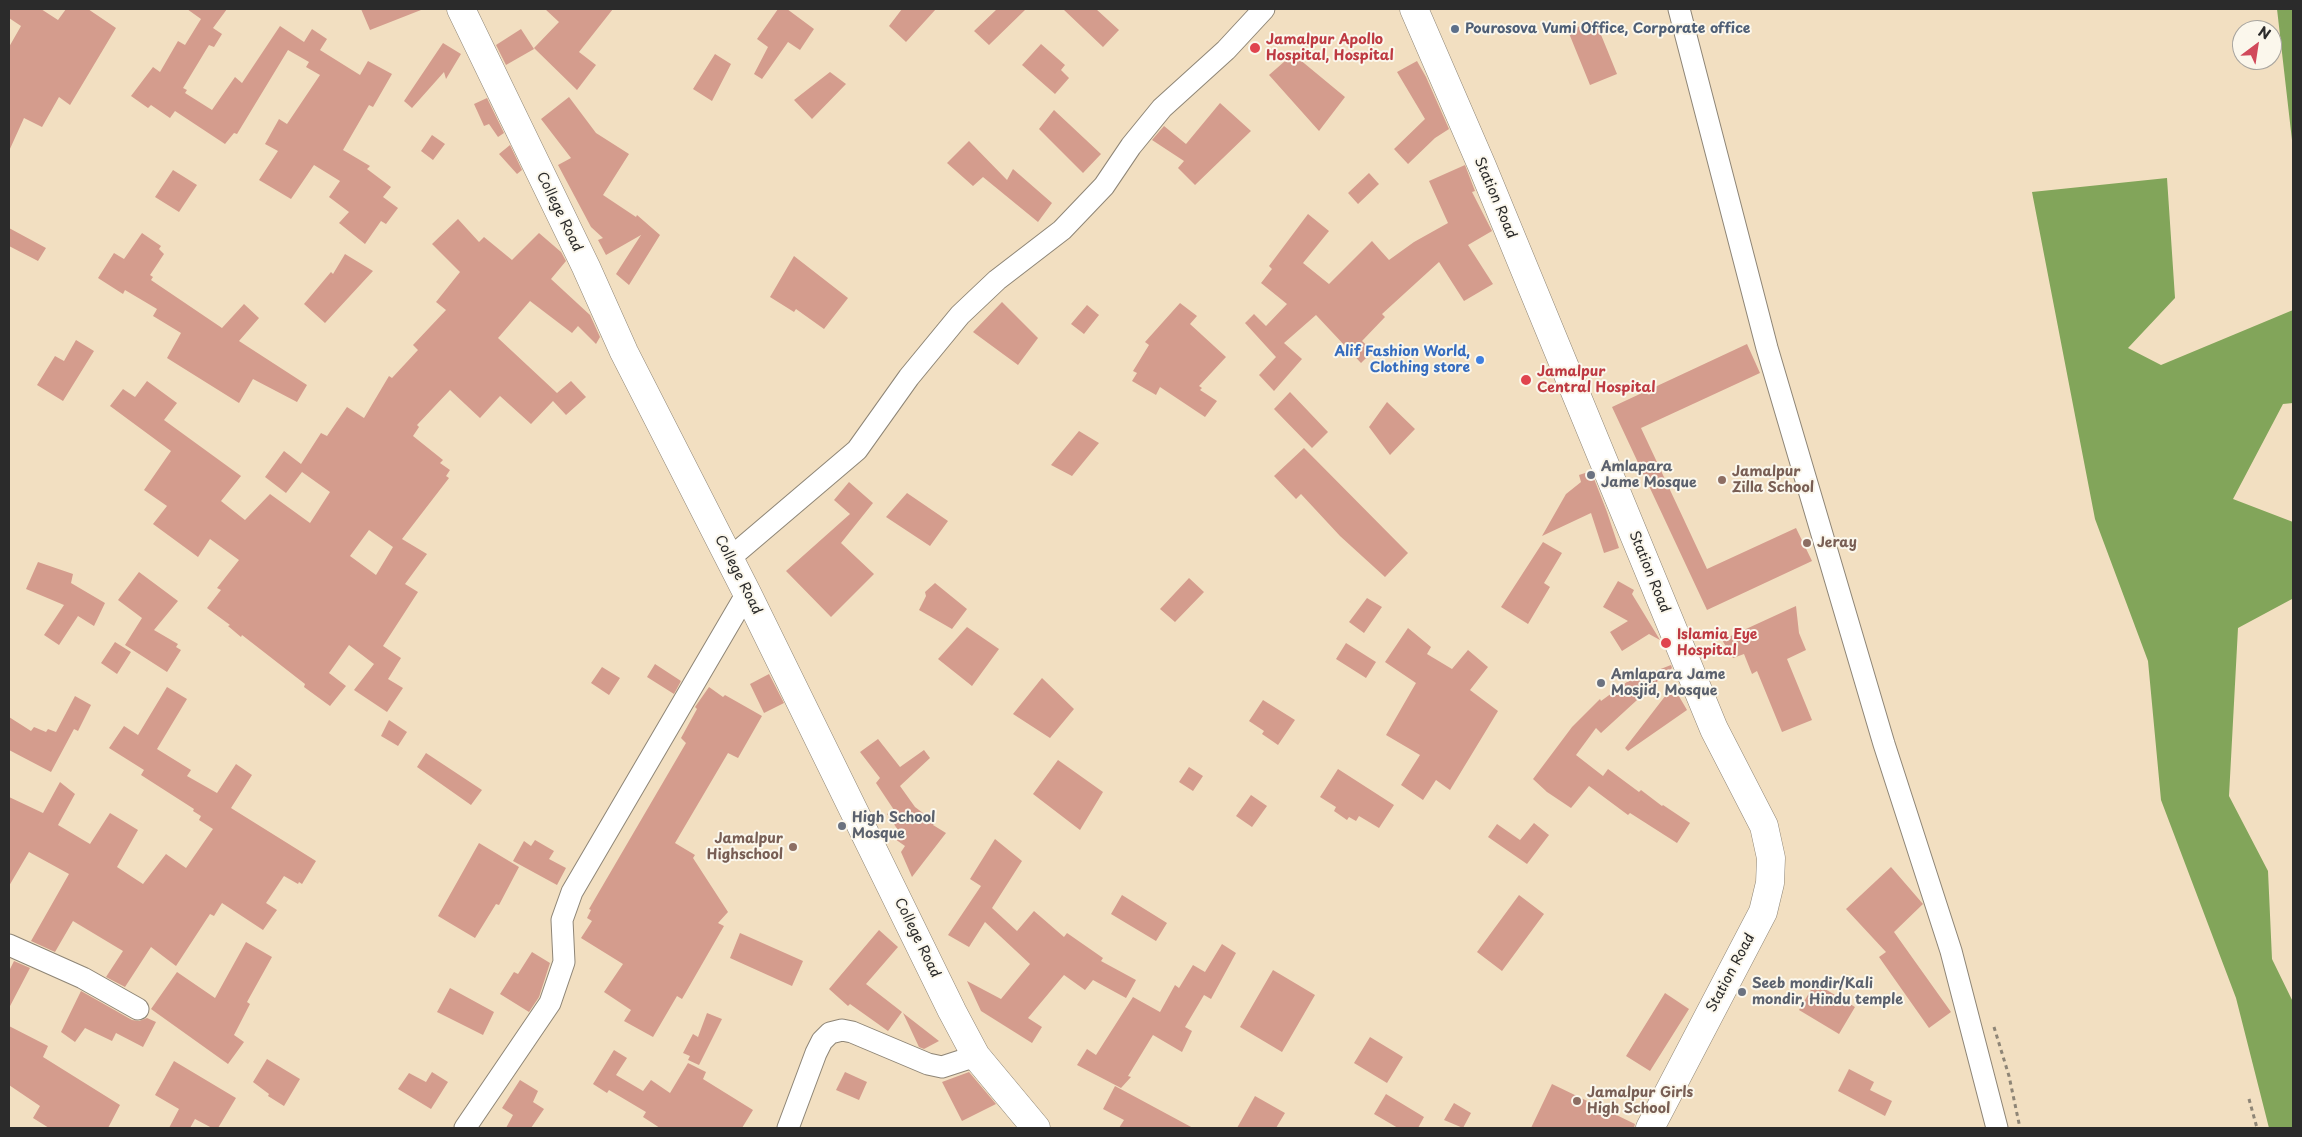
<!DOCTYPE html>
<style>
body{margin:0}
#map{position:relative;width:2302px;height:1137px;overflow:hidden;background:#f2dfc1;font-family:"Playpen Sans",sans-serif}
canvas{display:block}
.frame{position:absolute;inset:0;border:10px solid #2b2b2b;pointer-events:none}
.north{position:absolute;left:2232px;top:20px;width:50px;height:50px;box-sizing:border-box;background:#fbf7ec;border:1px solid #a8a59f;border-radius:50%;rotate:31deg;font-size:14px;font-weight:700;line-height:20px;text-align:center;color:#2b2b2b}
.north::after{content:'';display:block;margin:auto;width:18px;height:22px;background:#d1495b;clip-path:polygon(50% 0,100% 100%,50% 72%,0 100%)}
</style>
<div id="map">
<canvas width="2302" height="1137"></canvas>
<div class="frame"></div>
<div class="north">N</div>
</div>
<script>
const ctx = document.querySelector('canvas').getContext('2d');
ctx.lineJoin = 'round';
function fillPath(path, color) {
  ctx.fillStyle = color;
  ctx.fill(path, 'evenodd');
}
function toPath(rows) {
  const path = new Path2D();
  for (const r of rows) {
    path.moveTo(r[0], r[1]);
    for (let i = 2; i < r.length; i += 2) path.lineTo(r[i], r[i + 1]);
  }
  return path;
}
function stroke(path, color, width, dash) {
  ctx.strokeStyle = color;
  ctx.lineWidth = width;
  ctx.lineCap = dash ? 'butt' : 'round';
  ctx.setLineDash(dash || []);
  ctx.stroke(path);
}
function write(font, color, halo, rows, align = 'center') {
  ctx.font = font + ' "Playpen Sans",sans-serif';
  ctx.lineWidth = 4;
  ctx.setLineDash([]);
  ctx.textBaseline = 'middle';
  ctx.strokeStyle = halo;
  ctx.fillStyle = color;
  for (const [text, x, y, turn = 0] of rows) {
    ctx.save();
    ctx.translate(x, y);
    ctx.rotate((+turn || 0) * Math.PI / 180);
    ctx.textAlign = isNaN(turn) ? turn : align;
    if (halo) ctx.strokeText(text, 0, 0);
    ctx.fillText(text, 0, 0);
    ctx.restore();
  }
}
fillPath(toPath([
 [2277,9,2293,9,2293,149],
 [2167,178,2175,298,2128,348,2161,365,2293,310,2293,403,2283,404,2233,499,2293,522,2292,599,2238,628,2229,796,2268,871,2272,959,2293,1002,2293,1128,2269,1128,2236,998,2161,800,2148,661,2095,519,2032,192]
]), '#82a55a');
fillPath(toPath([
 [9,9,41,9,58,20,66,9,88,9,116,28,70,105,59,97,42,127,24,118,9,151,9,47,21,26,9,18],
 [187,9,227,9,213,28,222,34,214,47,209,45,183,88,187,90,185,93,212,110,235,77,242,83,280,26,304,42,312,29,327,39,320,50,360,75,368,61,392,74,373,107,369,105,343,150,370,166,367,169,391,187,383,197,398,208,386,224,381,221,365,244,339,223,349,212,329,197,340,181,314,165,291,199,259,180,278,151,265,144,279,119,287,124,320,75,306,67,309,62,288,50,237,134,234,133,225,144,175,111,170,118,151,105,148,108,131,96,153,67,160,72,178,41,185,45,201,19],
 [361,9,421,9,421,10,370,30],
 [545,9,613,9,579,52,596,65,577,90,534,48,559,22],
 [778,9,787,9,814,29,800,50,788,42,762,79,754,74,768,47,757,39],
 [902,9,936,9,906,42,889,26],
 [997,9,1026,9,989,45,974,31],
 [1063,9,1096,9,1119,30,1103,47],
 [1595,20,1617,74,1590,85,1568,31],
 [521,29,534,49,506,65,496,45],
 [443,43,461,54,446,79,444,72,412,108,404,101],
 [1041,44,1065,65,1061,70,1069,78,1055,94,1022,65],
 [715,54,731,64,712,101,693,89],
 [1293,54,1345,97,1319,131,1269,75],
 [1417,61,1426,77,1449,129,1435,138,1408,164,1394,149,1425,119,1397,72],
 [830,72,846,84,812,119,794,100],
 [569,97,596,133,629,154,603,195,636,217,637,215,660,235,629,285,616,274,641,235,606,255,598,240,603,238,591,227,558,165,571,158,541,119],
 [487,98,504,133,498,137,489,124,484,126,474,104],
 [1220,103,1251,131,1195,185,1178,168,1184,161,1152,140,1164,126,1186,144],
 [1054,110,1101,154,1083,173,1039,129],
 [432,135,445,144,433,160,421,151],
 [969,141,1007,180,1013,169,1052,203,1038,222,983,177,973,186,947,163],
 [510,145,522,170,517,174,499,154],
 [1465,165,1475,191,1472,192,1492,231,1468,245,1493,284,1464,301,1439,262,1382,314,1385,317,1362,341,1373,351,1361,363,1316,315,1284,343,1302,359,1274,391,1259,375,1276,357,1245,323,1254,314,1266,326,1287,304,1261,283,1272,269,1269,266,1308,214,1329,231,1303,263,1329,284,1372,241,1389,260,1414,242,1448,223,1429,181],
 [173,170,197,185,179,212,155,197],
 [1369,173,1379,184,1358,204,1348,193],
 [458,219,479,242,484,237,512,260,539,233,561,252,566,261,551,279,590,315,600,337,596,344,578,326,572,333,530,301,498,338,557,393,571,381,586,397,566,415,553,401,531,424,500,396,480,418,450,390,417,425,419,427,413,436,443,460,440,463,450,470,446,476,449,478,402,539,427,554,405,584,418,592,383,646,401,658,388,679,403,688,387,712,354,690,374,664,349,645,329,673,346,686,330,706,304,687,305,684,242,635,241,637,228,626,230,625,207,608,221,590,217,588,239,560,210,539,198,557,153,524,167,506,144,490,171,451,110,406,123,389,135,397,147,381,177,403,164,420,241,476,221,501,245,520,270,494,310,523,330,492,302,472,286,493,265,477,284,451,301,464,321,433,327,436,347,407,364,418,389,376,392,378,418,350,413,345,446,310,436,302,460,272,432,244],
 [369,530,393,547,376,575,350,556],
 [9,228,46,248,38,261,9,246],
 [142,233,161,246,159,249,164,254,150,275,153,277,151,280,222,328,244,304,259,318,239,341,307,385,297,402,253,379,239,403,167,358,181,333,153,316,157,309,125,290,123,294,98,278,114,253,124,259],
 [345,254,373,271,325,323,304,304,331,272,333,274],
 [794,256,848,298,824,329,796,309,794,312,770,297],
 [1002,302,1038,338,1018,365,973,332],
 [1180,303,1197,316,1190,324,1226,357,1199,386,1202,388,1200,390,1217,401,1205,417,1160,387,1156,395,1132,381,1137,373,1133,371,1149,345,1145,342],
 [1087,305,1099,315,1084,334,1071,324],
 [76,340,94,351,63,401,37,385,55,356,64,361],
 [1747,344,1760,373,1641,428,1707,569,1796,528,1812,561,1707,610,1612,407],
 [1290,392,1328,432,1312,448,1274,409],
 [1387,402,1415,429,1390,455,1369,427],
 [1079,431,1099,443,1072,476,1051,465],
 [1304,448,1408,553,1385,577,1340,536,1301,494,1296,499,1274,476],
 [1591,471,1607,512,1619,548,1604,553,1591,513,1542,536,1566,494,1581,482,1579,475],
 [849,482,873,503,841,543,874,574,831,617,786,571,850,514,834,500],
 [907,493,948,521,930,546,886,517],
 [1543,542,1562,553,1544,583,1550,587,1528,624,1501,607],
 [38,562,73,574,71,583,105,603,94,626,78,616,59,645,44,635,64,605,26,589],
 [139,572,178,601,154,630,178,644,176,647,181,650,167,672,125,645,142,618,118,600],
 [1189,578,1204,592,1175,622,1160,609],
 [1618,581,1634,590,1632,594,1660,640,1649,634,1622,651,1610,632,1628,621,1603,607],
 [935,583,967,609,952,629,919,610,926,596,925,592],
 [1367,598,1382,607,1364,633,1349,622],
 [1796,606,1799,633,1806,650,1787,659,1812,720,1782,732,1757,671,1752,674,1744,654,1733,658,1722,640],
 [967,627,999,649,972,686,938,659],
 [1408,628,1431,647,1427,654,1452,669,1468,650,1488,667,1470,690,1498,711,1450,790,1436,780,1423,800,1401,785,1420,755,1386,735,1416,683,1385,662],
 [115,642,131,652,117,674,101,663],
 [1346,643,1376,662,1366,678,1336,659],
 [655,664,681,681,674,694,647,677],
 [1671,665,1672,668,1601,733,1596,728,1576,755,1603,776,1608,769,1639,792,1641,790,1662,806,1663,805,1690,823,1677,843,1630,813,1628,815,1589,786,1571,808,1547,792,1533,779,1572,727,1600,699,1601,701,1627,682],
 [602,667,620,678,609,695,591,683],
 [769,674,784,703,764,713,750,684],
 [1042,678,1074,709,1050,738,1013,714],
 [1673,686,1687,710,1628,751,1625,748],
 [167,687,187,699,157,749,191,770,187,776,217,793,236,764,252,775,231,808,316,861,302,884,299,882,298,884,284,876,266,903,277,910,263,930,222,903,214,916,210,914,176,966,151,947,125,987,106,977,123,951,73,921,55,952,31,941,69,874,29,852,9,886,9,797,43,813,60,782,75,794,58,825,90,844,110,813,138,830,117,867,143,884,166,854,186,868,213,829,199,820,201,816,193,811,194,809,141,775,144,770,109,748,124,726,138,735],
 [709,687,723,697,725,695,762,716,738,758,728,753,675,843,695,855,693,858,728,912,718,923,724,926,682,999,677,996,653,1037,624,1021,631,1010,604,992,623,964,581,938,592,921,587,918,591,910,589,909,686,743,681,738,697,709,695,707],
 [75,696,91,705,78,731,74,729,51,772,9,750,9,717,31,731,34,727,46,732,48,729,56,732],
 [1263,700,1295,720,1278,745,1262,734,1264,731,1249,721],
 [389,720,407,732,398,746,381,736],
 [878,739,900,767,924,750,930,758,900,786,915,807,935,822,933,825,946,833,912,877,901,852,905,846,895,839,900,833,887,814,894,810,876,783,880,778,860,752],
 [426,753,482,790,471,805,417,767],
 [1058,760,1103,792,1080,830,1033,794],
 [1189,767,1203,776,1193,791,1179,782],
 [1338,769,1394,805,1379,828,1359,816,1356,821,1349,817,1347,820,1334,811,1336,807,1320,797],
 [1251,795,1267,806,1252,827,1236,816],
 [1534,823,1549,835,1527,864,1488,837,1497,824,1520,840],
 [995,839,1022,861,992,908,1017,931,1034,911,1064,937,1067,933,1103,958,1101,961,1136,980,1126,998,1093,980,1085,990,1064,975,1028,1018,1042,1027,1032,1043,981,1011,967,981,1001,999,1030,964,985,922,969,947,948,935,981,886,970,879],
 [535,840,554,851,549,859,566,868,557,885,513,861,524,841,531,846],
 [479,843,519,867,499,905,496,904,475,938,438,916],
 [1891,867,1923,904,1894,932,1951,1012,1929,1028,1879,957,1886,952,1846,909],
 [1122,895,1167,923,1156,941,1111,914],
 [1519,895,1544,914,1502,971,1477,952],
 [879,930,898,947,866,984,902,1012,888,1031,850,1004,848,1006,829,989],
 [740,933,803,961,792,986,730,958],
 [246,942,272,957,247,1002,250,1004,234,1035,244,1042,228,1064,151,1009,177,972,215,998],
 [1222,944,1236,953,1211,999,1204,995,1185,1027,1192,1031,1182,1052,1153,1035,1128,1076,1131,1077,1121,1088,1077,1065,1087,1049,1096,1055,1133,997,1160,1012,1175,985,1179,988,1193,965,1205,972],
 [532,952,550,963,539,997,529,1012,500,994,514,972,518,974],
 [14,961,30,968,9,1008,9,971],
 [1273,970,1315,995,1282,1052,1240,1027],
 [1815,983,1855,1007,1839,1034,1799,1010],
 [450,988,494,1012,483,1035,437,1012],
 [81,991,132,1020,139,1021,147,1018,156,1022,143,1047,116,1033,112,1041,85,1028,75,1042,61,1032],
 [1665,993,1689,1009,1650,1071,1626,1056],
 [707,1013,722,1019,699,1065,688,1060,690,1056,683,1053,693,1034,698,1037],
 [903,1013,939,1041,924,1049,919,1047],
 [9,1026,48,1046,43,1057,120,1105,108,1128,49,1128,33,1118,40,1106,9,1085],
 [1370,1037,1403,1057,1387,1083,1354,1063],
 [614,1050,627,1058,616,1075,643,1091,651,1080,670,1093,688,1063,706,1072,703,1079,753,1110,742,1128,660,1128,643,1117,646,1112,609,1090,607,1093,593,1084],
 [267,1059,300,1079,284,1106,268,1096,269,1094,253,1082],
 [174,1061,236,1098,218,1128,212,1128,195,1119,190,1128,169,1128,179,1109,155,1095],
 [1849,1069,1874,1082,1870,1090,1892,1101,1885,1116,1838,1091],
 [432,1072,448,1082,431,1109,398,1089,409,1073,426,1082],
 [845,1072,867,1082,859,1100,836,1090],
 [969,1072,996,1104,962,1121,942,1082],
 [520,1080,538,1091,533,1102,544,1109,531,1128,506,1128,513,1115,502,1108],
 [1552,1084,1635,1124,1634,1128,1531,1128],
 [1115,1086,1193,1128,1119,1128,1124,1120,1103,1109],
 [1386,1094,1424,1117,1418,1128,1398,1128,1374,1114],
 [1255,1096,1285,1113,1276,1128,1237,1128],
 [1454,1103,1471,1113,1463,1128,1444,1120]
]), '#d49c8d');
const street = toPath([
 [1679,9,1767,348,1884,744,1951,951,1997,1128],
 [730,558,857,450,909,377,960,315,997,280,1062,230,1104,186,1131,146,1162,108,1226,50,1264,9],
 [9,945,83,978,138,1009],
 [465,1128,550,1003,564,962,562,920,572,892,747,593],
 [788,1128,816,1053,822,1041,830,1033,842,1030,852,1032,928,1064,942,1067,976,1056]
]);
const secondary = toPath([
 [461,9,586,267,624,352,747,593,952,1011,976,1056,1036,1128]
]);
const primary = toPath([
 [1414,9,1482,166,1714,729,1764,826,1771,858,1770,883,1763,912,1650,1128]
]);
stroke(street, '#8e8576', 23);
stroke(secondary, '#8e8576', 29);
stroke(primary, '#8e8576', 29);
stroke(toPath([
 [1994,1027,2009,1076,2020,1128],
 [2249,1099,2257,1128]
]), '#8e8576', 3, [4, 4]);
stroke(street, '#fff', 21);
stroke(secondary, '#fff', 28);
stroke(primary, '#fff', 28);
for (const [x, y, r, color] of [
 [1455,29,5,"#5c6f8a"],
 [1255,48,6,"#e0444e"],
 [1480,360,5,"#3f7fe0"],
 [1526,380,6,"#e0444e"],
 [1591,475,5,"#6b7280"],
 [1722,480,5,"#8d6e63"],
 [1807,543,5,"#8d6e63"],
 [1666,643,6,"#e0444e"],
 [1601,683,5,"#6b7280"],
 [842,826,5,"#6b7280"],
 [793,847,5,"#8d6e63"],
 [1742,992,5,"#6b7280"],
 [1577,1101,5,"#8d6e63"]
]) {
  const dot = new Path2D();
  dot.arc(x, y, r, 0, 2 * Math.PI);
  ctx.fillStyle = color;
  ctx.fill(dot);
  stroke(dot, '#fbf7ec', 2);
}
write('bold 14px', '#4e5e75', '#fbf7ec', [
 ["Pourosova Vumi Office, Corporate office",1465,29]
], 'left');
write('bold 14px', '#be3a42', '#fbf7ec', [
 ["Jamalpur Apollo",1266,40],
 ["Hospital, Hospital",1266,56],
 ["Jamalpur",1537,372],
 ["Central Hospital",1537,388],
 ["Islamia Eye",1677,635],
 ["Hospital",1677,651]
], 'left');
write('14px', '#2b2b2b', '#fbf7ec', [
 ["Station Road",1495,198,67],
 ["College Road",559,212,64],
 ["Station Road",1649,572,68],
 ["College Road",738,575,63],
 ["College Road",917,938,64],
 ["Station Road",1731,973,-62]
]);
write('bold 14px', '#366cbe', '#fbf7ec', [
 ["Alif Fashion World,",1470,352],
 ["Clothing store",1470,368]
], 'right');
write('bold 14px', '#5b616d', '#fbf7ec', [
 ["Amlapara",1601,467],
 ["Jame Mosque",1601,483],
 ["Amlapara Jame",1611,675],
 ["Mosjid, Mosque",1611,691],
 ["High School",852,818],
 ["Mosque",852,834],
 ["Seeb mondir/Kali",1752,984],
 ["mondir, Hindu temple",1752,1000]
], 'left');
write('bold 14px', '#785e54', '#fbf7ec', [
 ["Jamalpur",1732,472],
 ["Zilla School",1732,488],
 ["Jeray",1817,543],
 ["Jamalpur",783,839,"right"],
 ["Highschool",783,855,"right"],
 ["Jamalpur Girls",1587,1093],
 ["High School",1587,1109]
], 'left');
</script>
